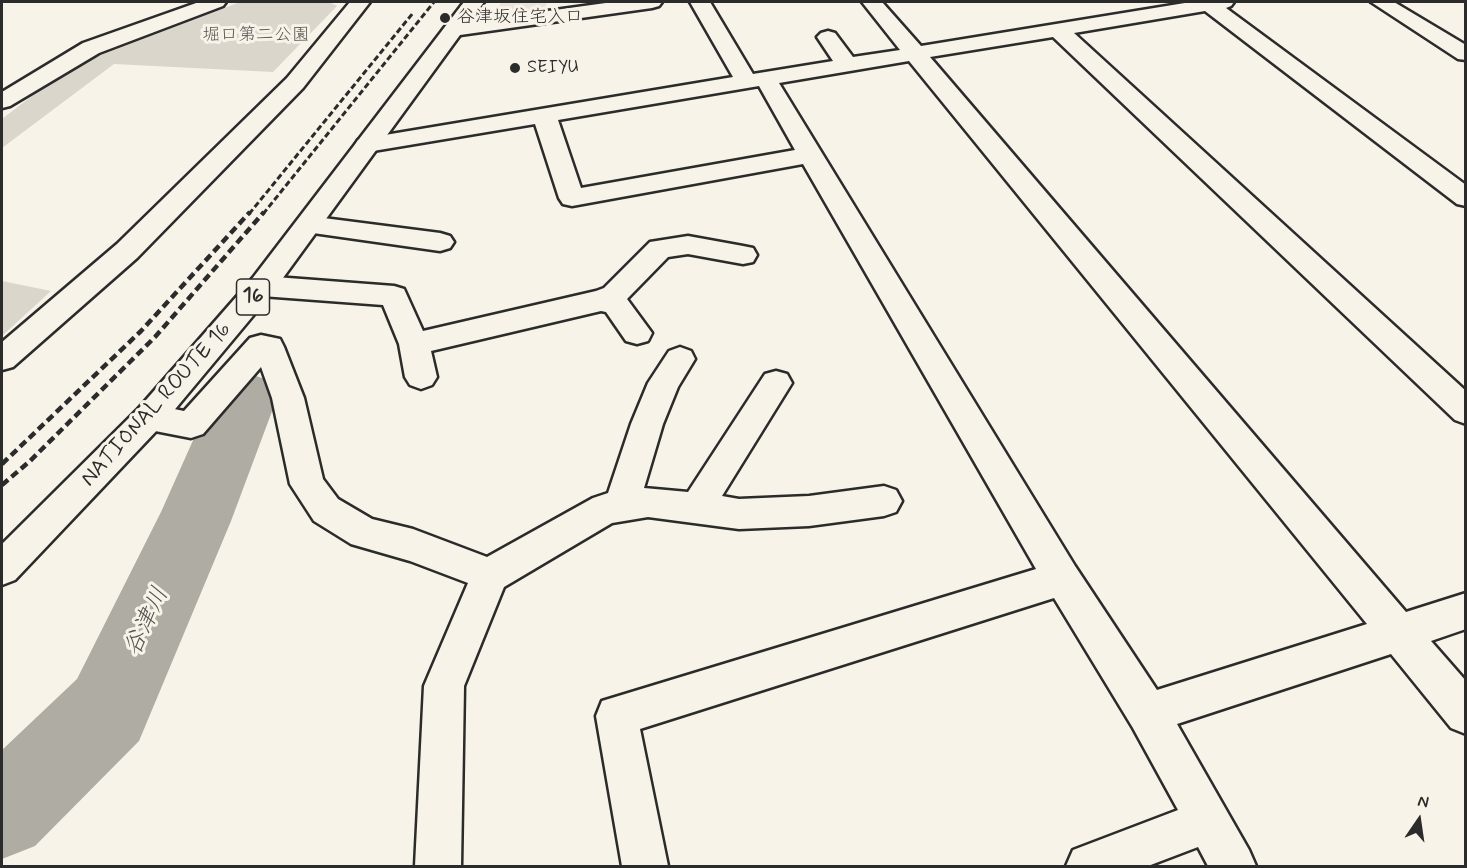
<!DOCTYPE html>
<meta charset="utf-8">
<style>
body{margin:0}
#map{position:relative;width:1467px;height:868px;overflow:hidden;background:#f7f3e8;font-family:Mynerve,sans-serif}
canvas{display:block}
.frame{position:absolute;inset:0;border:3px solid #2b2b2b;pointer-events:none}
.north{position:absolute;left:1389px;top:790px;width:60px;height:60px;-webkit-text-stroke:4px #f7f3e8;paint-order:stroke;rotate:13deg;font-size:16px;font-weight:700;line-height:24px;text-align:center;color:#2b2b2b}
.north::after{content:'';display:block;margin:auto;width:21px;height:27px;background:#2b2b2b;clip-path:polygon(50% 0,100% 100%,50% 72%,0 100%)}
</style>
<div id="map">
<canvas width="1467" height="868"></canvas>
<div class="frame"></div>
<div class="north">N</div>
</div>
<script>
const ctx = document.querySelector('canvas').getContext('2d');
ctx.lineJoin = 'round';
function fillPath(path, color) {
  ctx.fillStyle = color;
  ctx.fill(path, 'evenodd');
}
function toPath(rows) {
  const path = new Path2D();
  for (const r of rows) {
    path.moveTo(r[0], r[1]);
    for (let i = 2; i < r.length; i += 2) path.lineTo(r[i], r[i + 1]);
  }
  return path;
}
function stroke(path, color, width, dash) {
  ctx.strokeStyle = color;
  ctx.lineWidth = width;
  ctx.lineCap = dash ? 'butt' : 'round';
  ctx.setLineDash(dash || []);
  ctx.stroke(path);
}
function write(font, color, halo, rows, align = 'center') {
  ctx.font = font + ' Mynerve,"Klee One",sans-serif';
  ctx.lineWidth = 6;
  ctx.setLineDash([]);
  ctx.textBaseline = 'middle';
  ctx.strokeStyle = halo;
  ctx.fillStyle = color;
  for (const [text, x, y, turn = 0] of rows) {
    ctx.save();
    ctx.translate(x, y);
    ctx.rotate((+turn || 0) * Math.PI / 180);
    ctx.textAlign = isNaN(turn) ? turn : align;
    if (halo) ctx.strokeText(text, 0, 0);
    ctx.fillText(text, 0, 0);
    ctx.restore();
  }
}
fillPath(toPath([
 [502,2,548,2,540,14,486,22]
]), '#e8e4da');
fillPath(toPath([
 [240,2,329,2,337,6,273,72,114,64,2,148,2,119,54,79,88,60],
 [2,281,51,291,2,336]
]), '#dad6cc');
fillPath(toPath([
 [244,372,268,380,277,398,231,521,139,741,35,846,2,859,2,750,77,679,161,512,220,380,244,372]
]), '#afaca4');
const minor = toPath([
 [199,2,226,2,223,6,99,53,10,106,2,108,2,92,83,43,199,2],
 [350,2,370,2,303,88,137,258,13,367,2,370,2,342,117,244,287,78,350,2],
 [613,2,662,2,659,6,652,8,453,36,446,34,443,30,446,26,453,24,613,2],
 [690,2,710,2,753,74,833,61,817,37,821,33,828,31,835,33,853,57,900,50,862,2,882,2,921,46,1191,2,1234,2,1231,6,1226,8,1466,185,1466,206,1457,204,1205,11,1074,33,1466,391,1466,424,1455,420,1053,37,930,57,1406,612,1466,593,1466,629,1431,641,1466,681,1466,734,1451,728,1391,654,1177,724,1249,850,1256,866,1208,866,1198,847,1148,866,1066,866,1073,850,1178,810,1133,728,1054,598,640,729,668,866,622,866,596,716,602,701,1036,569,803,164,572,206,563,204,559,198,535,124,367,152,358,150,355,145,358,140,367,138,733,77,690,2],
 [909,61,1367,624,1157,690,1075,566,779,83,909,61],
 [759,86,795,150,581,188,558,120,759,86],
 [1371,2,1394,2,1466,45,1466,60,1458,59,1371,2],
 [308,216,440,233,450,236,454,242,450,248,440,251,299,231,295,225,299,219,308,216],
 [688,236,743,246,753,248,757,255,753,262,743,264,688,254,668,257,627,299,652,333,648,341,637,344,626,341,606,312,601,311,431,351,437,377,432,385,421,389,410,385,405,377,399,344,383,305,262,296,252,293,248,286,252,279,262,276,394,286,404,289,423,331,596,291,604,288,650,242,688,236],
 [261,335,280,339,284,347,304,398,323,479,338,499,372,519,413,529,487,557,593,498,608,493,631,424,648,383,669,351,680,347,691,351,695,359,678,387,663,424,644,488,688,492,765,374,776,371,787,374,792,383,722,496,739,499,809,496,884,486,896,490,902,501,896,512,884,516,809,526,739,529,648,517,612,523,504,587,464,686,461,866,415,866,424,686,468,583,410,561,351,544,314,521,290,484,272,398,261,367,203,434,191,438,150,430,139,426,134,417,139,408,150,404,184,411,250,338,261,335]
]);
const highway = toPath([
 [464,2,484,2,272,293,161,426,15,580,2,585,2,544,139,408,252,279,464,2]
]);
stroke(minor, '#2b2b2b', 5);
stroke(highway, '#2b2b2b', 5);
fillPath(minor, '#f7f3e8');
fillPath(highway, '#f7f3e8');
stroke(toPath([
 [249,214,413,13],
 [263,214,434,2]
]), '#2b2b2b', 3, [6, 3]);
stroke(toPath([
 [2,464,141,331,250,212],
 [2,485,30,461,155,337,264,212]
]), '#2b2b2b', 4.5, [8, 4.5]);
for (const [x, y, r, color] of [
 [445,18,6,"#2b2b2b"],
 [515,68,6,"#2b2b2b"]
]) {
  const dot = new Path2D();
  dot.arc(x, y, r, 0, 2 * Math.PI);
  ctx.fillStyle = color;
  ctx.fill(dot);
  stroke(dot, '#f7f3e8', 2);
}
write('18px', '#2b2b2b', '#f7f3e8', [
 ["谷津坂住宅入口",457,18],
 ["SEIYU",527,68]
], 'left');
write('18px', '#575653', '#f7f3e8', [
 ["堀口第二公園",256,36]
]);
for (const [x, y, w] of [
 [253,297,33]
]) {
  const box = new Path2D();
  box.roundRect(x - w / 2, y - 18, w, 36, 4.5);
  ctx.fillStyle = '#f7f3e8';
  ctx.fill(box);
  stroke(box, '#2b2b2b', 1.5);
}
write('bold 21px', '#2b2b2b', null, [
 ["16",253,297]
]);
write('22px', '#2b2b2b', '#f7f3e8', [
 ["NATIONAL ROUTE 16",157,405,-48]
]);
write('italic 24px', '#53524f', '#f7f3e8', [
 ["谷津川",148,622,-65]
]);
</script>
